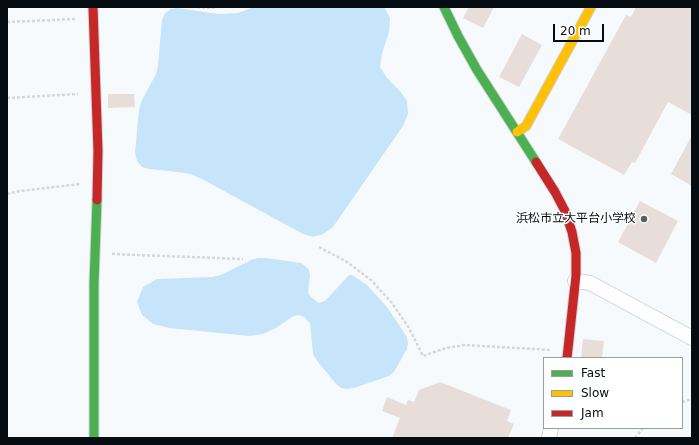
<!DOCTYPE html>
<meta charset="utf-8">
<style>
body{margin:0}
#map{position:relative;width:699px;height:445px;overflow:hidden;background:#f7fafc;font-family:"DejaVu Sans",sans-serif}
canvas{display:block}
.frame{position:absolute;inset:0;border:8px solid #050c12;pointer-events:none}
.legend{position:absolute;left:543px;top:357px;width:140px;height:72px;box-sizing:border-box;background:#fff;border:1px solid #9b9ea0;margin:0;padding:5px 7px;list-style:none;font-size:12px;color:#050c12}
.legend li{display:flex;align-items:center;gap:8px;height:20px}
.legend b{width:20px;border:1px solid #9b9ea0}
.scale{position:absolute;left:553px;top:24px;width:51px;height:18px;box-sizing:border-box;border:2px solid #050c12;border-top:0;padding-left:5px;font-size:12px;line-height:14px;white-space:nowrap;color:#050c12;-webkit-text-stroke:3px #fff;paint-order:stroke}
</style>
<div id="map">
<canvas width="699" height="445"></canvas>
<div class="frame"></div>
<ul class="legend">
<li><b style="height:5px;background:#4caf50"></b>Fast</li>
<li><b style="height:5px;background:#ffc107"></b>Slow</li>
<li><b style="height:5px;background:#c62828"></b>Jam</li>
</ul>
<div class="scale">20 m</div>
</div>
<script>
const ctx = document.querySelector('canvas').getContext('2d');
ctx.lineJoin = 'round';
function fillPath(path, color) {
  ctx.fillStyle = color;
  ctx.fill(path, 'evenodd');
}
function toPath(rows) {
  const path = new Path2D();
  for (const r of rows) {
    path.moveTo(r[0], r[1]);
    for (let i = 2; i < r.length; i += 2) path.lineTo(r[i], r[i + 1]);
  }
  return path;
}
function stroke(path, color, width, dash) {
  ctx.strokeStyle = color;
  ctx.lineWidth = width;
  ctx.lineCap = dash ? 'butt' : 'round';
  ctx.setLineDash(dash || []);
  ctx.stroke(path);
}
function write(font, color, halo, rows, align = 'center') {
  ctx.font = font + ' "DejaVu Sans","Noto Sans JP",sans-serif';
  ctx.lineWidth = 3;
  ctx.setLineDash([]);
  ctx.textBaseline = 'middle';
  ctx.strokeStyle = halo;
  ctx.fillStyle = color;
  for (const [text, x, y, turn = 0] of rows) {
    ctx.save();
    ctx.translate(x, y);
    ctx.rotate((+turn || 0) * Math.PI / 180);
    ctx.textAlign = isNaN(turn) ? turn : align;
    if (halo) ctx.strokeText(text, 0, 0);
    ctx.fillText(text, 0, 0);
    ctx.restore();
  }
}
fillPath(toPath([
 [254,7,384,7,390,18,389,32,382,54,380,67,387,78,400,91,407,101,408,114,403,126,333,227,323,234,313,237,303,234,202,179,190,174,178,172,149,169,142,167,137,161,135,153,139,110,141,102,156,74,158,66,162,20,165,13,171,9,177,8,218,14,238,13],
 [258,258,266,258,301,263,305,266,309,270,310,275,308,293,311,297,319,303,325,301,349,275,352,275,367,285,387,307,407,337,408,343,407,349,394,372,389,376,354,388,347,389,341,388,336,384,318,362,313,354,310,323,304,317,298,315,292,317,276,328,263,334,250,336,169,328,153,324,142,315,137,302,143,287,157,279,212,277,221,275,251,260]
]), '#c6e4fa');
fillPath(toPath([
 [469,7,494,7,483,28,463,18],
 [636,7,692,7,692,115,668,102,635,163,632,162,624,175,558,139,626,15,631,17],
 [522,34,542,45,519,87,499,77],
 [108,94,134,94,135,107,108,108],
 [692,135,692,186,671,174],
 [640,201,678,221,656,263,618,242],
 [583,339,604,341,602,358,581,358],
 [440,382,511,410,507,421,514,424,508,438,392,438,400,418,382,411,387,397,406,405,408,400,414,402,419,390]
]), '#e7ded9');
const street = toPath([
 [575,281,590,283,692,338],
 [549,438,551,428]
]);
const fast = toPath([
 [444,7,458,36,477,70,536,162],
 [94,438,94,283,97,200]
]);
const slow = toPath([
 [517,132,526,126,591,7]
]);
const jam = toPath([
 [93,7,98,151,97,200],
 [536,162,555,192,565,211,572,232,576,253,576,275,567,358]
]);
stroke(street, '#cfd6da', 16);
stroke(fast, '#cfd6da', 11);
stroke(slow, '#cfd6da', 11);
stroke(jam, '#cfd6da', 11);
stroke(toPath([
 [197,7,212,8,216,7],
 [7,22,76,19],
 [7,98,78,94],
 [7,194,20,191,80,184],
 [319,247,347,262,371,280,392,303,409,328,423,356,446,348,464,345,551,350],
 [112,254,243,259],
 [682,402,692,399],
 [635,438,643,428]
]), '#d6d7d7', 2.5, [3, 2]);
stroke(street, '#fefeff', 14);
stroke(fast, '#4caf50', 9);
stroke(slow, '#ffc107', 9);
stroke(jam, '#c62828', 9);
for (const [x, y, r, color] of [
 [644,219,4,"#5a5f64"]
]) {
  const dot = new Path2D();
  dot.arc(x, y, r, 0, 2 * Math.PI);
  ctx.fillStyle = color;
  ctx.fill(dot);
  stroke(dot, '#fff', 1.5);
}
write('12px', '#050c12', '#fff', [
 ["浜松市立大平台小学校",636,219]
], 'right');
</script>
